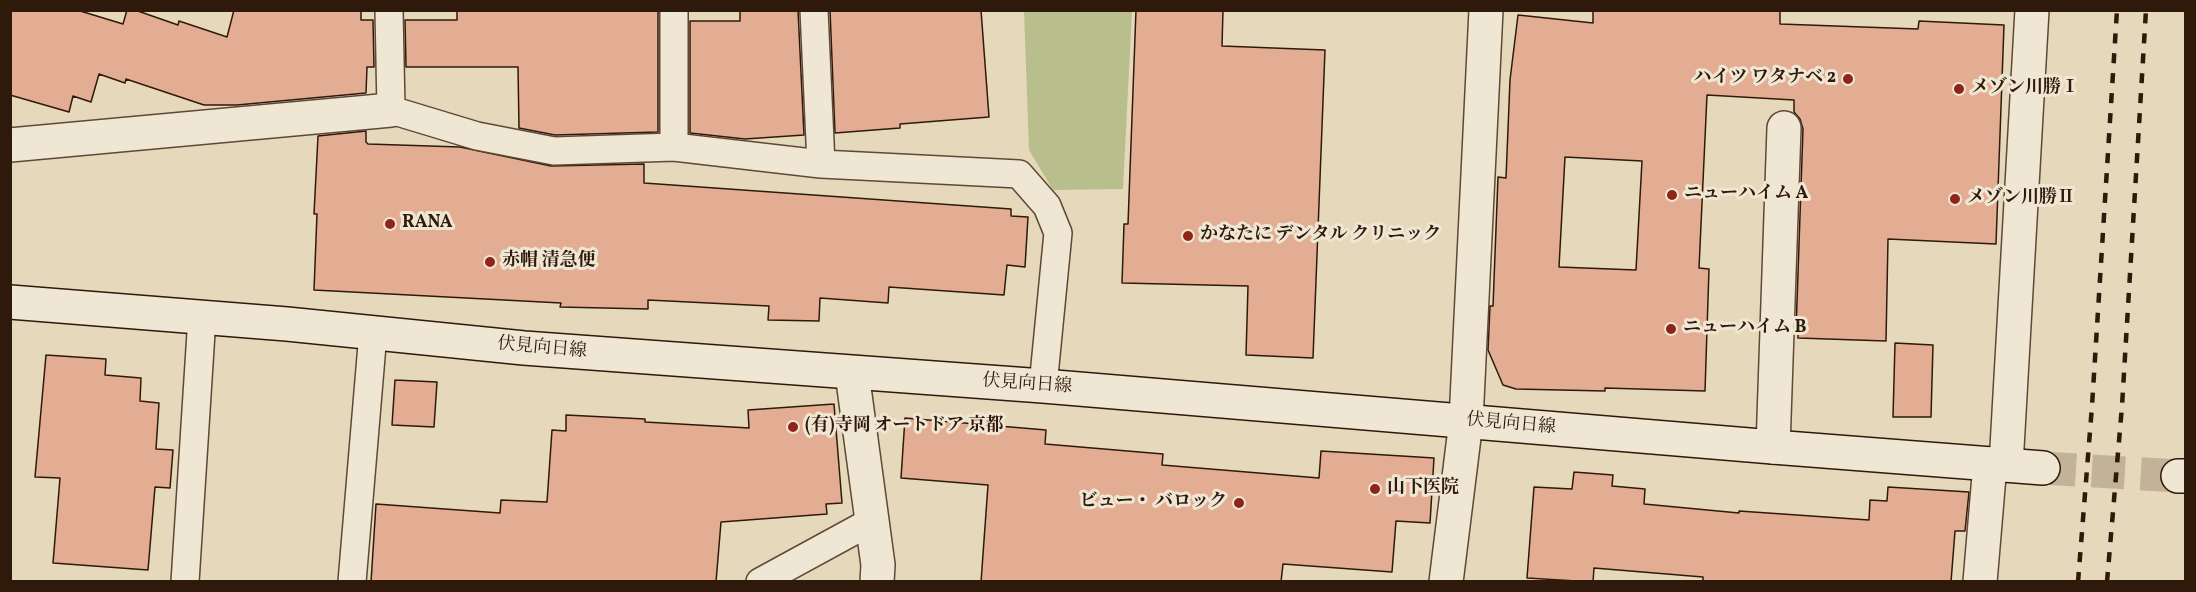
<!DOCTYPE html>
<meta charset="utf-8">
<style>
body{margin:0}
#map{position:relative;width:2196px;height:592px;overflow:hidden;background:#e6d8bb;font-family:Vollkorn,serif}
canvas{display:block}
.frame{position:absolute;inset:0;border:12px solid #2f190a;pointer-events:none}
</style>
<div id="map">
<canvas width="2196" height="592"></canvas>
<div class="frame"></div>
</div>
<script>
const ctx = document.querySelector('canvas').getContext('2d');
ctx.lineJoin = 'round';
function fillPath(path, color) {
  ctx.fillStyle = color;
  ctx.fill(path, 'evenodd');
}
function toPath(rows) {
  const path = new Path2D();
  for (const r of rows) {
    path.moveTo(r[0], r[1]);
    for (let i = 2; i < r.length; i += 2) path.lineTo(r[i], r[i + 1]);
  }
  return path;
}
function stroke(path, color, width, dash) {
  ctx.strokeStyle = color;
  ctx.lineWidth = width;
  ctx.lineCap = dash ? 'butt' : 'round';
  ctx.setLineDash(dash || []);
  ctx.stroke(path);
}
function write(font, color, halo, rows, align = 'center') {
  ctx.font = font + ' Vollkorn,"Noto Serif JP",serif';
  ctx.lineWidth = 6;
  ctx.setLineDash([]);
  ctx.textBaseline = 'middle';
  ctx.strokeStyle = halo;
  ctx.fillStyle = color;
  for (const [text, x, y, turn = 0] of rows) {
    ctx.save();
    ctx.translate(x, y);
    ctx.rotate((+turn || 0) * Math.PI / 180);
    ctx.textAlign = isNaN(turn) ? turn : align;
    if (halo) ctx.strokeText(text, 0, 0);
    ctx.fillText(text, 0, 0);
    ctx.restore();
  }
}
fillPath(toPath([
 [1024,11,1132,11,1123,189,1053,190,1029,150]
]), '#b9be8d');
const building = toPath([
 [10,10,77,10,123,24,127,10,135,10,178,25,179,21,227,37,234,10,361,10,361,20,373,20,374,67,367,67,366,93,237,105,204,105,126,79,125,83,99,74,91,102,73,96,69,112,10,95,10,10],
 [457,10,658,10,658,132,555,135,519,128,518,67,406,67,405,20,457,20,457,10],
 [740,10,798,10,804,135,745,139,690,133,690,21,740,21,740,10],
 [830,10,981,10,989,117,900,124,900,128,835,133,830,10],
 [1136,10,1223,10,1222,46,1325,50,1313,358,1246,355,1248,286,1122,283,1124,224,1128,224,1136,10],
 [1593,10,1780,10,1780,24,1918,29,1919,21,2004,25,1996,244,1888,239,1886,341,1798,338,1798,331,1796,331,1803,129,1800,119,1794,112,1794,100,1707,95,1699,268,1709,269,1705,391,1605,388,1605,391,1516,389,1503,385,1488,350,1490,306,1493,306,1498,177,1506,178,1510,80,1518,15,1593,23,1593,10],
 [1565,157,1642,161,1636,270,1559,267,1565,157],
 [366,131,366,142,368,144,460,147,551,166,644,164,644,183,1011,209,1011,216,1028,217,1025,267,1007,265,1004,295,889,287,888,303,820,298,819,321,768,320,769,306,648,300,648,309,560,307,561,303,314,290,317,214,314,214,318,136,366,131],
 [1895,343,1933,345,1931,417,1893,417,1895,343],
 [46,355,106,359,105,375,141,378,140,401,159,403,156,449,173,450,170,488,155,487,148,570,53,563,60,478,35,477,46,355],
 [395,380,437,382,434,427,392,425,395,380],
 [834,404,842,503,826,504,827,514,721,522,716,582,371,582,376,504,500,513,501,500,547,502,552,430,566,431,566,415,645,419,645,422,749,428,748,410,834,404],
 [905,418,1046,430,1045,444,1163,454,1162,465,1319,478,1321,451,1434,458,1430,523,1396,521,1392,572,1283,564,1281,582,981,582,988,485,901,478,905,418],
 [1574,472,1613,475,1612,486,1645,489,1644,504,1739,513,1739,511,1869,520,1870,500,1887,501,1888,487,1969,492,1965,531,1955,531,1951,582,1703,582,1703,577,1594,568,1593,582,1527,578,1534,487,1572,489,1574,472]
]);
fillPath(building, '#e3ad93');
stroke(building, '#2f190a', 1.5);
stroke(toPath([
 [2043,468,2178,476]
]), '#c1b298', 33, [33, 16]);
const service = toPath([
 [389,10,391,110,477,136,554,151,674,147,821,164,1019,174,1047,206,1058,233,1043,386],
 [674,10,674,147],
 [814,10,821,164],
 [185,582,202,317],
 [352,582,373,333],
 [760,582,872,521]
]);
const minor = toPath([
 [10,145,391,110],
 [852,373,878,565,877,582],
 [1773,447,1784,128],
 [2006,465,2032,10],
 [1446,582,1466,421,1486,10],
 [1980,582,1990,464]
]);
const secondary = toPath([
 [10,302,287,324,524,348,1043,386,1773,447,2043,468],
 [2178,476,2186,476]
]);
stroke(service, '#5d4936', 30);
stroke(minor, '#5d4936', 36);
stroke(secondary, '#2f190a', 36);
stroke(service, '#efe6d3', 27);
stroke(minor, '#efe6d3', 33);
stroke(secondary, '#efe6d3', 33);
stroke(toPath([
 [2078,582,2092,406,2117,10],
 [2107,582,2122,406,2146,10]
]), '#2f190a', 4.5, [10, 10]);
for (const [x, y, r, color] of [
 [1848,79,6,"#8f2418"],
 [1959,89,6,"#8f2418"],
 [1672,195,6,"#8f2418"],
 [1955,199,6,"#8f2418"],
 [390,224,6,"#8f2418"],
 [1188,236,6,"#8f2418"],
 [490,262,6,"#8f2418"],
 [1671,329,6,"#8f2418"],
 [793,427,6,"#8f2418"],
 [1375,489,6,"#8f2418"],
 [1239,503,6,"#8f2418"]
]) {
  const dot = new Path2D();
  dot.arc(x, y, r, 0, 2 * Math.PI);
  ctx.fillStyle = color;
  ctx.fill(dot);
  stroke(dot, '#efe6d3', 2);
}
write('bold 18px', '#2f190a', '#efe6d3', [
 ["ハイツ ワタナベ 2",1836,79,"right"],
 ["メゾン川勝Ⅰ",1971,89],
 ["ニューハイム A",1684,195],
 ["メゾン川勝Ⅱ",1967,199],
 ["RANA",402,224],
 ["かなたに デンタル クリニック",1200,236],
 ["赤帽 清急便",502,262],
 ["ニューハイム B",1683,329],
 ["(有)寺岡 オートドア 京都",805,427],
 ["山下医院",1387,489],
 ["ビュー・ バロック",1227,503,"right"]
], 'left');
write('18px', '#2f190a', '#efe6d3', [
 ["伏見向日線",542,349,5],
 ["伏見向日線",1027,385,4],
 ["伏見向日線",1511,425,5]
]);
</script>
